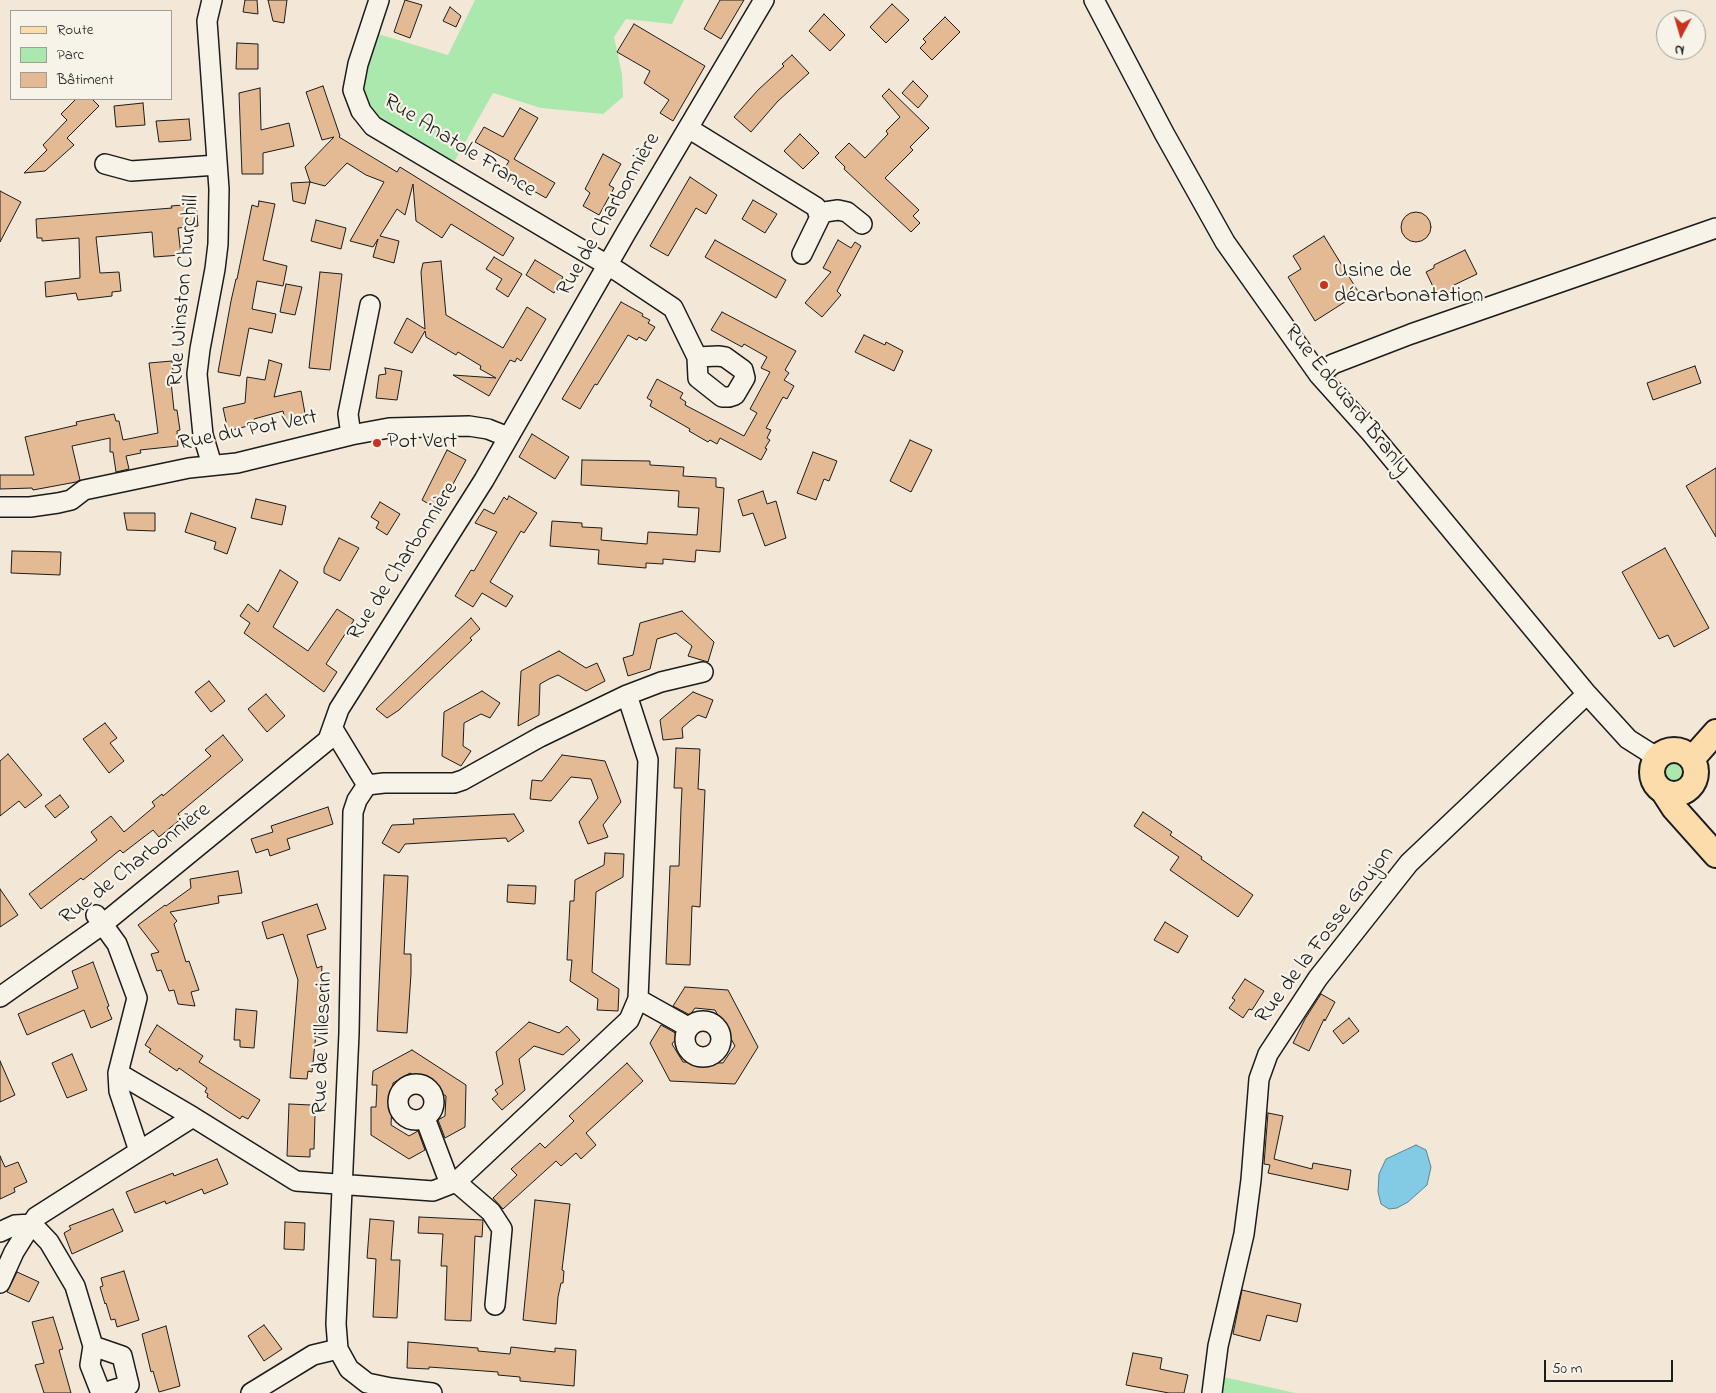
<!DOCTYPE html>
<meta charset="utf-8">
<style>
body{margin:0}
#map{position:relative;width:1716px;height:1393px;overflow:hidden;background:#f3e8d7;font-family:"Indie Flower",sans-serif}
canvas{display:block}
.legend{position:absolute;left:10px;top:10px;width:162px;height:90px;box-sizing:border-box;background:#f7f3e8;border:1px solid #9f9d96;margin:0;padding:6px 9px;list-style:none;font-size:15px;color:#1c1c1c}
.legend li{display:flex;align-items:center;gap:10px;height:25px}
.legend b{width:25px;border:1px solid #9f9d96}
.north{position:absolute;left:1656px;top:10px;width:50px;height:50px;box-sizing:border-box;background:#f7f3e8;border:1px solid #9f9d96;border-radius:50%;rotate:186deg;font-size:14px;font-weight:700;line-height:20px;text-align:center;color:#1c1c1c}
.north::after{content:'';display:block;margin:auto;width:18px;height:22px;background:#c8321e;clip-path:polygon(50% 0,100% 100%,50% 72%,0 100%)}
.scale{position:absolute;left:1544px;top:1360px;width:129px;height:22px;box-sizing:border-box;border:2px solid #1c1c1c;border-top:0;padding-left:6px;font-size:15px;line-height:18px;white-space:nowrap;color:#1c1c1c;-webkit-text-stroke:4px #f7f3e8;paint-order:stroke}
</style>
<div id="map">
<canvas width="1716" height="1393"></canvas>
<ul class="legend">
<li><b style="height:6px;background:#fddcac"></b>Route</li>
<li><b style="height:14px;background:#abe8ae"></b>Parc</li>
<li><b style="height:14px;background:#e3ba94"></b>Bâtiment</li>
</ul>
<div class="north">N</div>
<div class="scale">50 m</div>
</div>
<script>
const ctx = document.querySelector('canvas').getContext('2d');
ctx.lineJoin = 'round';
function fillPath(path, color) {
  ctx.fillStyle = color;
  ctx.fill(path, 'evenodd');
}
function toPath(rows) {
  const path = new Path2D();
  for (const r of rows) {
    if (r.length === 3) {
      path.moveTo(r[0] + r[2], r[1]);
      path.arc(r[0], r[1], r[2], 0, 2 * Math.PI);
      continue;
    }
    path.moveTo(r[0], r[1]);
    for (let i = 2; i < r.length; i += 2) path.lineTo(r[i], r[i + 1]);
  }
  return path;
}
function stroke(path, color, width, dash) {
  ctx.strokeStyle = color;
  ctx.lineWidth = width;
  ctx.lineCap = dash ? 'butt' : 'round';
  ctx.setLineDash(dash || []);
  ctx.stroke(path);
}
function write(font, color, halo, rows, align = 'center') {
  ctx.font = font + ' "Indie Flower",sans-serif';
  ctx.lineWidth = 4.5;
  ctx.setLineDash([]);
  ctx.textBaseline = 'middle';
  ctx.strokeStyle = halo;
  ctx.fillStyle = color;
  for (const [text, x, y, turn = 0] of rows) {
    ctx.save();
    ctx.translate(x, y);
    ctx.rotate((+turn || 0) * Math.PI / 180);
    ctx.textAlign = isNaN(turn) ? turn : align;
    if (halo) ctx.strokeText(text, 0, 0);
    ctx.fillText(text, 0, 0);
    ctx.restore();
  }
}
fillPath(toPath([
 [475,0,684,0,672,24,626,19,614,37,622,74,623,97,603,114,541,108,493,93,454,162,380,119,368,103,360,84,375,33,448,55],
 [1674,773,11],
 [1224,1377,1295,1393,1223,1393]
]), '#abe8ae');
const water = toPath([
 [1416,1145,1426,1150,1431,1167,1427,1185,1408,1202,1397,1208,1389,1209,1381,1204,1378,1192,1379,1174,1386,1159,1416,1145]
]);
fillPath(water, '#83cbe4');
stroke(water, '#5a8594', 1);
const building = toPath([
 [245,0,257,0,258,14,243,12,245,0],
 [268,0,287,0,284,23,273,21,268,0],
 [405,0,422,5,410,38,394,32,405,0],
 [720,0,744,0,721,39,704,29,720,0],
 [892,4,909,20,886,43,870,27,892,4],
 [450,7,461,16,456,27,443,21,450,7],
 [824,14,845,35,830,51,809,31,824,14],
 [945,17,960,32,932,60,920,48,926,42,923,39,945,17],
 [634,24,705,66,673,121,660,113,669,100,644,83,650,71,617,52,634,24],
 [237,43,258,44,258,69,236,69,237,43],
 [792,55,809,73,778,101,751,132,734,117,758,90,784,66,782,64,792,55],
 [913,81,928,96,918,108,902,93,913,81],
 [323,86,340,136,339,137,397,172,400,167,514,238,503,256,451,224,442,238,416,221,413,184,405,215,397,209,380,236,399,241,394,263,373,257,378,239,373,247,350,241,384,182,366,175,347,163,325,186,310,182,305,167,334,137,322,140,306,92,323,86],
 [260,88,261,130,289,123,294,146,263,153,263,174,242,174,239,93,260,88],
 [889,89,929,128,910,147,913,150,885,178,919,210,913,216,920,223,911,232,844,169,845,167,835,157,849,143,865,158,888,134,886,131,900,117,882,96,889,89],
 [76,99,92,99,99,106,67,138,74,145,45,171,24,173,47,150,43,145,67,120,61,114,76,99],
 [143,103,145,125,116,127,114,106,143,103],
 [520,108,538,118,514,159,555,183,546,198,502,173,509,161,475,142,484,127,503,137,520,108],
 [189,119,191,140,159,142,156,121,189,119],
 [800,134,819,153,803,169,784,151,800,134],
 [603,154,621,164,609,185,614,188,599,215,583,206,590,193,585,189,603,154],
 [690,177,717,195,706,214,696,208,668,256,650,246,690,177],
 [310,182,305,204,293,201,291,183,310,182],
 [0,191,21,202,0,242,0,191],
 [753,200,777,214,765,233,742,219,753,200],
 [259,201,275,204,263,260,287,266,283,286,257,281,252,309,276,314,272,333,249,328,240,376,218,372,231,301,236,279,237,279,252,205,258,207,259,201],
 [196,204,198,226,178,228,181,255,154,257,152,232,96,237,100,273,119,272,121,291,112,292,112,296,78,300,76,293,46,297,45,282,80,278,79,238,42,241,42,238,37,238,36,219,172,208,171,206,196,204],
 [1416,227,15],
 [316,220,346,228,341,249,311,241,316,220],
 [1324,236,1359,293,1315,321,1288,277,1301,269,1293,256,1324,236],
 [715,240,786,280,776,298,705,257,715,240],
 [838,240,851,248,855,242,861,246,837,291,841,295,822,317,805,303,831,272,823,268,838,240],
 [1465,250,1477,274,1452,286,1456,291,1439,299,1426,272,1434,268,1434,265,1465,250],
 [494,257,522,274,508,297,496,289,502,279,486,269,494,257],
 [535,260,563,277,554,293,526,275,535,260],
 [441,261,446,315,503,348,527,307,546,319,521,361,517,358,515,362,510,360,489,396,453,375,496,378,480,369,481,366,458,352,456,355,426,337,425,331,412,353,394,343,407,318,425,329,421,272,423,263,441,261],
 [320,272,342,274,330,370,309,368,320,272],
 [286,284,302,287,295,315,280,312,286,284],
 [621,302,643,314,642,316,650,320,648,323,655,327,646,341,639,337,637,340,628,335,597,385,595,384,580,409,562,399,621,302],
 [722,312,796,351,785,370,789,373,784,380,794,386,787,399,783,397,766,428,771,430,767,438,770,440,765,448,767,449,761,460,720,438,717,444,710,440,708,442,689,431,690,429,650,406,652,401,647,398,657,379,683,393,680,398,686,402,685,405,744,436,757,413,750,409,770,372,761,368,767,357,744,344,742,347,711,330,722,312],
 [864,335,885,345,886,342,903,351,894,371,855,352,864,335],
 [269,360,282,364,274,397,301,391,306,419,286,424,283,411,254,419,256,424,228,431,223,408,245,403,247,377,265,380,269,360],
 [172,361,174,381,171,382,174,410,177,410,180,430,177,431,178,446,140,450,141,453,126,456,129,469,116,472,113,452,110,452,110,438,72,446,80,480,76,482,33,490,32,488,0,489,0,475,34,475,25,437,77,425,76,422,114,414,116,421,119,421,123,440,158,433,149,363,172,361],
 [1695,366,1701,383,1653,400,1647,383,1695,366],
 [385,368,402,371,397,400,376,398,379,375,386,374,385,368],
 [532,434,569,457,555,479,519,457,532,434],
 [910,440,932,450,911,492,890,481,910,440],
 [447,450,466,460,439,510,422,500,447,450],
 [813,452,837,461,829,481,824,479,816,500,797,493,813,452],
 [582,460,650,461,650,465,684,467,683,476,716,478,716,487,724,488,720,552,696,550,695,562,663,559,663,564,646,563,646,568,598,564,599,550,550,546,552,521,582,523,582,527,602,528,601,540,647,544,648,532,697,535,699,508,678,507,679,491,581,485,582,460],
 [1716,468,1716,537,1686,486,1716,468],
 [763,491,767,504,776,501,786,538,765,546,753,513,743,516,738,500,763,491],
 [509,496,537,513,524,533,521,531,490,582,513,596,506,607,482,593,473,607,455,596,471,570,474,571,497,532,475,523,484,509,494,514,504,497,507,500,509,496],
 [256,499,286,506,282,525,251,518,256,499],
 [380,502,400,514,387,535,376,528,379,522,371,517,380,502],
 [124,513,155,513,155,531,127,530,124,513],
 [191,513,236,528,227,554,214,549,216,542,185,532,191,513],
 [339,538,359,548,340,581,324,573,324,568,339,538],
 [1665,548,1709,628,1674,647,1668,635,1659,639,1622,572,1665,548],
 [12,551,61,552,60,575,11,573,12,551],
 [280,570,298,582,273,627,308,651,337,609,354,620,326,664,337,672,324,692,244,633,250,623,240,616,248,604,258,612,280,570],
 [682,611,714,642,708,662,688,656,692,646,676,633,657,639,650,669,628,676,623,658,633,655,640,623,682,611],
 [471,618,480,629,470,638,472,640,399,710,387,718,376,709,471,618],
 [559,651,586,668,597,663,605,681,586,691,558,675,549,679,540,684,539,715,518,726,521,671,559,651],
 [209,681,225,701,211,712,195,692,209,681],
 [482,691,500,703,490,718,481,714,464,723,463,746,471,751,461,766,442,756,444,712,482,691],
 [693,692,713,700,706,718,698,715,690,721,682,728,683,738,663,740,660,720,693,692],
 [266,694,285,716,267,732,248,709,266,694],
 [105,723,117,738,110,743,124,761,109,773,83,739,105,723],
 [223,735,243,760,178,814,182,818,159,837,153,830,123,853,120,850,83,880,81,878,41,909,29,894,97,840,91,832,111,816,124,832,155,806,152,802,162,794,163,796,211,756,205,750,223,735],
 [676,748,700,749,698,789,705,790,700,907,692,906,690,965,666,964,670,866,679,866,681,808,682,788,674,788,676,748],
 [8,754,42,795,25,808,19,801,0,816,0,761,8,754],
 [562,755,605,761,621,802,603,825,608,837,588,844,579,822,598,798,591,779,571,777,551,801,530,799,532,780,542,781,562,755],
 [60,795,69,807,55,818,45,806,60,795],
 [328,807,333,824,287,839,290,849,270,856,268,849,256,853,251,839,273,832,271,826,328,807],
 [1143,812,1172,832,1170,835,1202,857,1201,859,1253,895,1238,917,1170,870,1179,857,1134,826,1143,812],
 [514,814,524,831,508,842,506,838,405,844,399,853,382,843,392,825,414,824,413,819,514,814],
 [605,853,624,854,623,877,596,892,592,972,619,989,618,1011,597,1010,598,999,570,981,572,960,567,960,570,901,574,901,575,880,604,865,605,853],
 [238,871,242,893,218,896,219,903,170,912,177,921,174,924,186,962,189,961,199,990,191,992,195,1006,178,1004,174,990,169,991,161,970,157,971,151,954,159,952,138,925,165,905,166,906,191,888,190,879,238,871],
 [384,875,408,876,404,954,411,954,411,974,407,1033,377,1031,384,875],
 [508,885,536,886,535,904,507,902,508,885],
 [0,889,18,915,0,927,0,889],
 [317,904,326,929,307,935,317,968,322,966,320,1000,324,1001,322,1016,318,1015,312,1072,308,1071,307,1079,290,1078,298,980,283,934,267,939,262,922,317,904],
 [1165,922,1188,936,1178,953,1154,940,1165,922],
 [93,962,109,1006,107,1007,112,1019,91,1028,84,1010,27,1035,18,1014,78,988,72,971,93,962],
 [1245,979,1264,991,1252,1010,1249,1009,1243,1018,1229,1008,1235,1000,1232,998,1245,979],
 [685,987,728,990,758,1047,735,1084,670,1081,650,1043,661,1025,679,1035,672,1044,683,1062,723,1063,729,1054,735,1046,715,1010,695,1008,690,1015,673,1006,685,987],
 [1321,994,1335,1002,1325,1021,1324,1019,1309,1051,1293,1043,1305,1019,1321,994],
 [236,1009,257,1011,254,1048,240,1047,240,1040,234,1040,236,1009],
 [1349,1018,1359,1031,1343,1044,1333,1031,1349,1018],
 [529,1022,559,1033,567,1026,580,1040,563,1055,534,1046,525,1054,519,1059,525,1090,502,1110,492,1099,498,1094,495,1090,503,1084,496,1052,529,1022],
 [157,1025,203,1056,199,1062,260,1100,248,1119,242,1116,240,1119,226,1110,207,1097,208,1094,205,1092,207,1088,179,1068,177,1071,149,1052,151,1049,145,1045,157,1025],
 [412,1050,466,1085,465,1127,445,1138,438,1120,445,1116,446,1096,410,1073,393,1083,391,1125,409,1136,418,1131,425,1150,409,1159,371,1135,371,1107,376,1107,377,1085,372,1085,373,1071,412,1050],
 [72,1054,87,1090,67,1098,52,1063,72,1054],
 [0,1061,15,1095,0,1102,0,1061],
 [627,1063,643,1081,586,1133,596,1145,581,1159,576,1153,561,1166,556,1161,503,1209,493,1198,517,1175,511,1169,540,1143,545,1148,574,1121,569,1116,627,1063],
 [289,1104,311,1105,311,1114,315,1114,314,1149,310,1149,310,1157,287,1156,289,1104],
 [1268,1113,1283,1116,1274,1159,1312,1169,1313,1163,1351,1170,1348,1190,1268,1173,1270,1165,1264,1164,1268,1113],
 [0,1156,5,1167,18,1162,27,1182,14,1188,15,1192,0,1199,0,1156],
 [217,1159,228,1184,204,1194,202,1189,166,1204,165,1201,135,1213,126,1192,173,1173,174,1176,217,1159],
 [535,1200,570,1204,562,1270,564,1271,563,1283,561,1283,558,1297,556,1324,523,1320,535,1200],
 [113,1209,123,1231,72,1254,64,1233,71,1229,69,1226,113,1209],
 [419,1217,483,1220,482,1237,475,1236,471,1321,445,1320,447,1266,441,1266,443,1234,418,1233,419,1217],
 [370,1219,394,1221,391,1260,400,1260,397,1318,373,1317,376,1259,367,1258,370,1219],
 [285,1222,305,1223,304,1250,284,1249,285,1222],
 [124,1271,139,1320,117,1327,115,1319,111,1320,106,1303,105,1304,100,1287,103,1286,101,1278,124,1271],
 [17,1272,39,1282,29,1302,7,1292,17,1272],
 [1242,1290,1301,1304,1297,1322,1267,1315,1260,1341,1233,1334,1242,1290],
 [53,1317,63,1349,59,1350,71,1393,44,1393,35,1365,44,1363,32,1322,53,1317],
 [264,1325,282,1349,264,1361,248,1336,264,1325],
 [166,1326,180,1386,159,1392,153,1371,151,1372,142,1334,166,1326],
 [408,1342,478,1348,478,1351,510,1354,511,1347,555,1352,555,1348,576,1350,574,1386,520,1381,520,1377,498,1375,498,1372,429,1367,429,1369,407,1368,408,1342],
 [1133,1353,1162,1358,1160,1369,1188,1375,1184,1393,1169,1393,1126,1385,1133,1353]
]);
fillPath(building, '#e3ba94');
stroke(building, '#1c1c1c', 1);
const minor = toPath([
 [379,0,358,64,353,90,361,111,373,126,619,272,673,308,697,357,698,378,722,397,729,397,735,395,745,378,743,370,725,357,718,356,697,357],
 [1094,0,1164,133,1225,242,1319,375,1371,433,1587,694,1628,739,1658,758],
 [688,128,816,207,820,217,802,254],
 [105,164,131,171,217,165],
 [818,213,838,210,847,212,862,224],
 [1319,375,1333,364,1411,334,1716,228],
 [351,435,348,414,370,305],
 [212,465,203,435,197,374,200,349,215,269,218,244,219,189,207,21,212,0],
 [0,507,30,507,58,503,71,500,84,490,189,468,237,463,351,435,389,428,469,426,488,429,508,437],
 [627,695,661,682,703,672],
 [333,729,367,785],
 [367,785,357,800,353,812,349,1033,336,1324,338,1349,349,1369,367,1383,391,1388,432,1393],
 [96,915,117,944,137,998,118,1073,193,1117,296,1181,433,1191,456,1182,629,1020,638,999,648,760,627,695,540,737,463,780,454,783,384,783,367,785],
 [0,997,103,924,328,740,339,709,484,480,627,231,764,0],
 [638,999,688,1027],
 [703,1039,18],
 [118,1073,119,1091,139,1151],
 [416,1102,18],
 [425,1118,450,1184],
 [456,1182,491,1212,502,1229,495,1305],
 [0,1232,15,1225,32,1224,49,1242,75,1286,93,1346,90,1365,101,1393],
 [0,1283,14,1252,36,1217,193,1117],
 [93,1346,122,1356,129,1385,103,1393],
 [251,1393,313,1355,338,1349],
 [1212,1393,1218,1346,1244,1234,1251,1180,1259,1079,1268,1054,1318,978,1409,863,1587,694]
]);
const major = toPath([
 [1674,772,22],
 [1692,759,1716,732],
 [1663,791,1674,808,1716,855]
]);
stroke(minor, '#1c1c1c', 22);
stroke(major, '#1c1c1c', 28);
stroke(minor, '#f7f3e8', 19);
stroke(major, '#fddcac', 24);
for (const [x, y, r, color] of [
 [1324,285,5,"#c8321e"],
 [377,443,5,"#c8321e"]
]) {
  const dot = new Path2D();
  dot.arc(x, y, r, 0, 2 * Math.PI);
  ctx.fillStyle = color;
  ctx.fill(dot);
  stroke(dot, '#f7f3e8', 2);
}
write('22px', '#1c1c1c', '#f7f3e8', [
 ["Rue Anatole France",459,147,32],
 ["Rue de Charbonnière",610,215,-60],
 ["Rue Winston Churchill",185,291,-85],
 ["Rue Edouard Branly",1346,401,51],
 ["Rue du Pot Vert",248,432,-11],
 ["Rue de Charbonnière",404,562,-57],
 ["Rue de Charbonnière",136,865,-38],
 ["Rue de la Fosse Goujon",1326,936,-53],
 ["Rue de Villeserin",324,1043,-88]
]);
write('22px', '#1c1c1c', '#f7f3e8', [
 ["Usine de",1334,272],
 ["décarbonatation",1334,297],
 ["Pot Vert",387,443]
], 'left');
</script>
